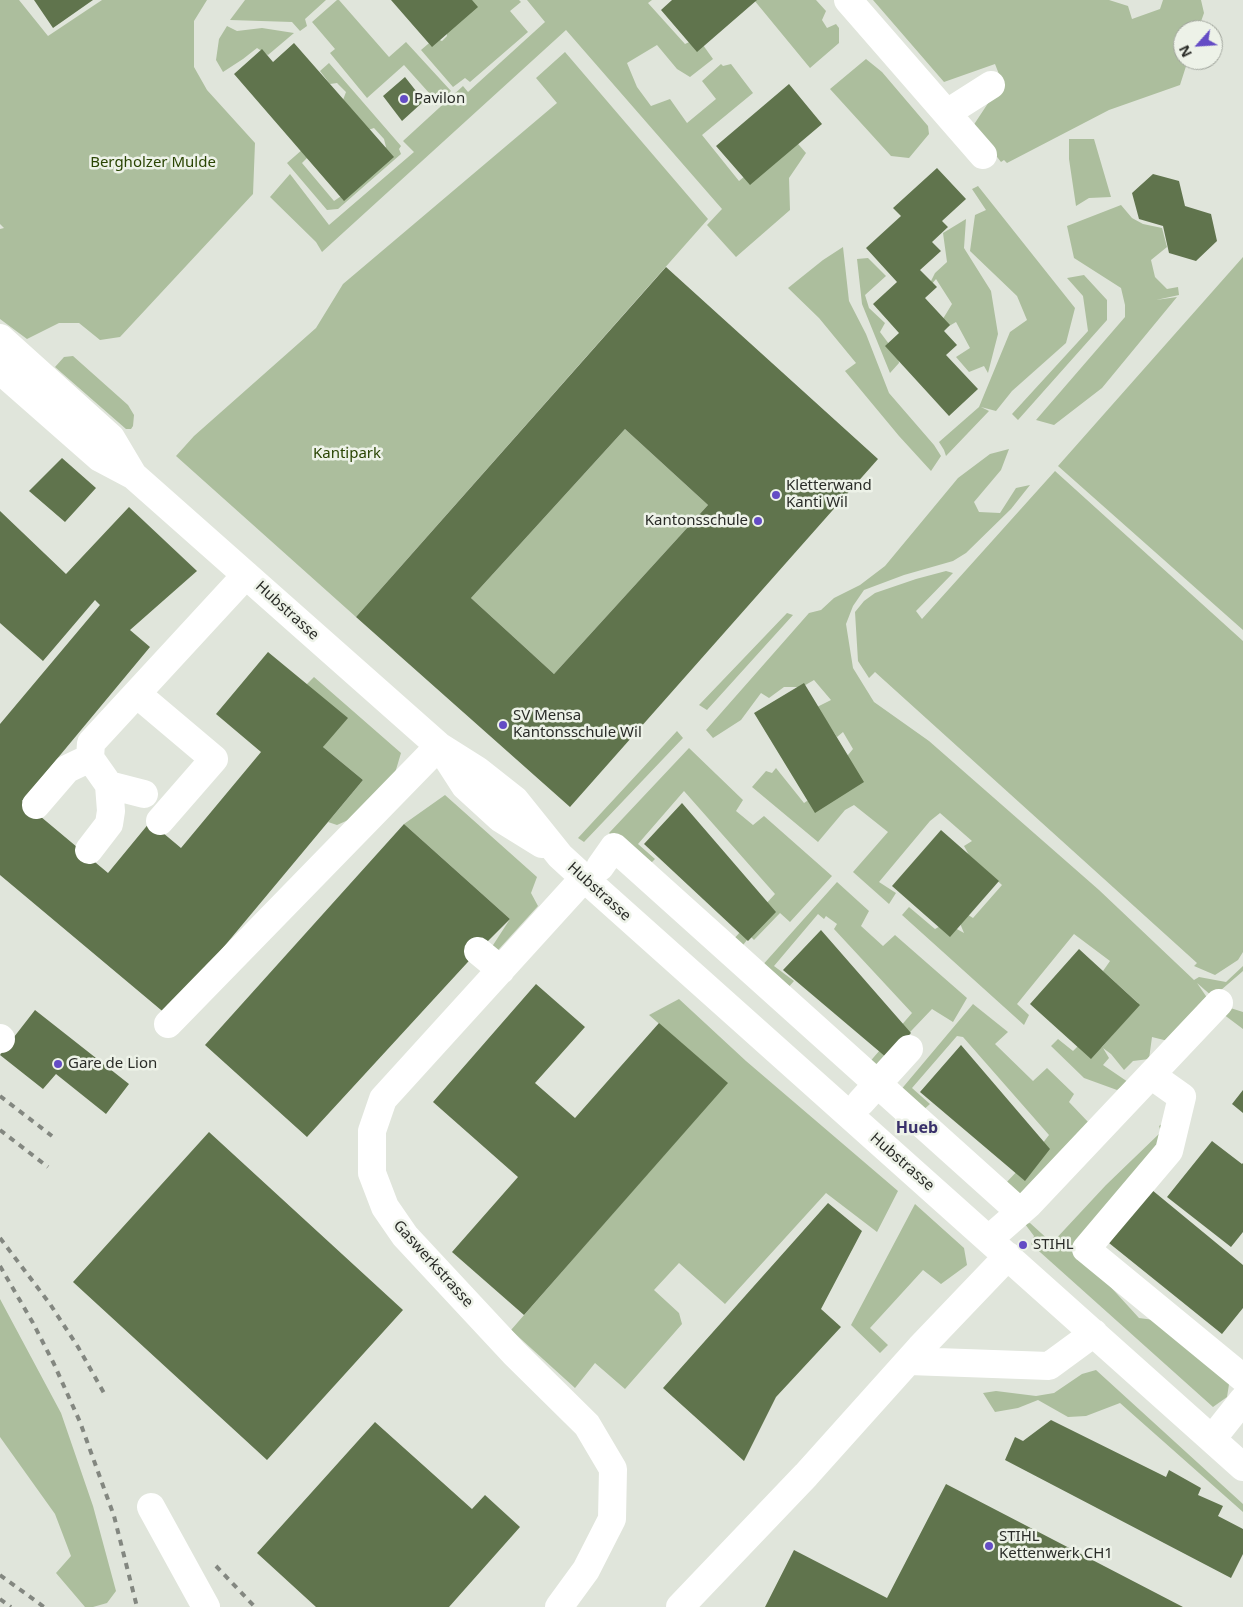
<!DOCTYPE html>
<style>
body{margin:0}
#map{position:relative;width:1243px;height:1607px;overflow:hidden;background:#e0e5db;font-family:"Noto Sans",sans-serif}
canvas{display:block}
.north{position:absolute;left:1173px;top:20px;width:50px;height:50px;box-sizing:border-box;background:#edf2e8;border:1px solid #9fa39b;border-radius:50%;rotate:244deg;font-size:14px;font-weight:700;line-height:20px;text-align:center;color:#2a2c28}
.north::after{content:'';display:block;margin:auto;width:18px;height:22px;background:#644cc5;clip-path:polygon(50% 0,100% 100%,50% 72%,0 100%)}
</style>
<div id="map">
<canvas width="1243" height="1607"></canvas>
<div class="north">N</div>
</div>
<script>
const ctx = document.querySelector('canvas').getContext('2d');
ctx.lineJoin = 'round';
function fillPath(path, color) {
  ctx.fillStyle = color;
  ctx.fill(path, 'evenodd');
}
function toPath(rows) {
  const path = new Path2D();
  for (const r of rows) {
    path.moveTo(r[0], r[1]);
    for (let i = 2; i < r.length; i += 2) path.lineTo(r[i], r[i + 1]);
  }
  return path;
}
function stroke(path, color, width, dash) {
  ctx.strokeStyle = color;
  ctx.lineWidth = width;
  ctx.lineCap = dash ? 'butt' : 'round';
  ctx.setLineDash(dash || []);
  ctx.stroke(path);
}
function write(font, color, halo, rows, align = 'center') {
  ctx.font = font + ' "Noto Sans",sans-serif';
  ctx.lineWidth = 5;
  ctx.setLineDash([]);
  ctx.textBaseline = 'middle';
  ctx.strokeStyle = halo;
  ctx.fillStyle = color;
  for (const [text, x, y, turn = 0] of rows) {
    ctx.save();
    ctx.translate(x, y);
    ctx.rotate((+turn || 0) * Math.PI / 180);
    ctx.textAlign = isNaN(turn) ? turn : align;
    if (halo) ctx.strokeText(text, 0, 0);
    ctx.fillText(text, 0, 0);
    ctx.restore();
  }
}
fillPath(toPath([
 [0,0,19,0,48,36,102,0,207,0,194,21,194,67,207,90,255,143,253,194,120,337,100,340,79,323,59,323,27,339,0,319,0,229,4,228,0,224],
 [245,0,326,0,305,19,307,26,300,31,292,22,230,20],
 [337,0,339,0,389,57,406,42,451,91,436,106,427,97,430,94,404,65,367,98,330,53,335,49,312,22],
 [466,0,519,0,521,2,510,11,528,32,470,82,465,78,453,87,421,50,435,38,442,41,447,36,446,29],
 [527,0,652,0,648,3,685,44,698,38,713,59,690,77,677,69,657,45,627,63,637,87,651,106,670,99,687,123,716,99,702,81,721,64,723,66,731,64,753,93,702,135,739,181,792,137,806,153,789,178,790,210,736,257,707,225,722,209,566,30,322,252,316,242,270,197,290,174,329,225,414,152,403,141,463,86,468,92,545,22],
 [754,0,816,0,826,11,822,20,827,28,836,24,839,28,839,43,810,68],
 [873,0,1109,0,1128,6,1132,19,1160,9,1163,0,1201,0,1204,13,1198,30,1183,30,1183,60,1188,60,1180,85,1109,110,1007,163,1004,160,1001,162,973,126,1002,82,995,64,944,82],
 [227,26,237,31,262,28,294,33,268,55,257,48,243,59,223,72,216,60,219,39],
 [565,52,708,219,356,617,176,456,194,436,316,328,343,284,557,103,536,78],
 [866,59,882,72,928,126,929,134,909,158,891,156,830,89],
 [329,63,401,146,399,149,401,154,338,209,327,210,287,163,303,149,310,155,302,163,334,201,350,190,362,167,386,147,384,139,374,128,368,130,343,100,346,92,337,83,330,84,320,71],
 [1069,139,1094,139,1111,197,1089,198,1076,206,1069,159],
 [978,186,1075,308,1066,343,1012,391,996,411,981,407,989,411,946,456,944,450,939,442,979,407,1010,332,1027,320,1017,296,970,251,975,215,986,210,972,189],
 [1121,205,1132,218,1143,224,1162,228,1167,247,1151,260,1155,277,1167,289,1178,287,1179,295,1156,300,1177,297,1102,388,1054,425,1036,420,1125,317,1125,305,1121,288,1074,258,1067,226],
 [966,219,964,248,991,291,998,334,988,373,984,366,969,372,956,357,970,348,956,322,944,329,941,322,952,304,936,279,926,291,935,273,947,262,943,233],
 [843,247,849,301,866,334,889,393,934,445,941,456,931,471,899,436,845,371,856,363,819,318,788,288,823,260],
 [1243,257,1243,630,1058,466],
 [868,258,886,276,865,295,869,308,885,323,880,332,898,356,899,363,890,373,862,304,857,259],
 [1084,275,1107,300,1107,320,1018,420,1012,414,1088,331,1083,296,1067,278],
 [73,356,128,405,134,415,133,426,131,429,126,429,55,367,64,357],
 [625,429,708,505,554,674,471,598],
 [1009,449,1001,470,974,502,979,512,1000,513,1016,488,1030,485,1011,509,966,553,953,561,904,575,864,590,853,606,846,624,853,668,874,702,929,741,1099,890,1194,980,1199,977,1226,982,1243,966,1243,971,1213,997,1197,983,1208,999,1168,1041,1152,1037,1149,1059,1133,1061,1124,1070,1111,1054,1103,1048,1109,1058,1103,1065,1128,1082,1117,1090,1084,1078,1051,1046,1058,1039,1073,1051,1082,1042,1095,1051,1102,1047,1131,1014,1138,1003,1103,971,1110,961,1074,934,1017,1004,1029,1015,1024,1025,902,915,909,907,935,929,946,923,964,933,957,916,962,911,973,918,1002,885,969,855,964,846,972,841,940,813,930,821,879,882,896,893,889,904,853,872,888,832,854,805,845,810,818,842,752,787,766,771,772,773,776,768,804,803,813,797,853,749,843,732,837,737,817,707,831,700,814,680,802,687,784,687,769,698,761,693,741,720,713,738,706,730,809,613,821,610,834,598,860,585,885,566,958,478,990,454],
 [1055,471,1243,641,1243,952,1238,960,1215,975,1194,966,1197,963,875,672,869,678,858,661,855,612,864,601,875,593,916,579,946,571,953,573,916,611,922,619],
 [787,613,793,615,707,710,699,705],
 [314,677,401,753,395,773,364,813,337,825,328,822,363,780,323,747,343,715,295,696],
 [677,731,683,738,584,842,578,838],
 [689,748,743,800,736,811,753,825,764,816,832,876,790,922,780,913,754,940,750,936,740,949,731,942,775,894,684,791,638,844,655,859,646,868,609,833],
 [445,795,537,877,531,893,538,906,490,959,484,959,510,919,404,824],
 [837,882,869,911,861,926,883,946,895,935,967,998,953,1022,932,1009,873,1071,867,1065,912,1013,834,929,837,924,826,916,824,919,818,914,774,966,794,981,786,990,760,968],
 [679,999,746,1061,898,1191,877,1232,826,1193,725,1304,679,1263,654,1290,679,1313,682,1324,625,1389,595,1363,575,1388,511,1330,727,1083,649,1015],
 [973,1004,1008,1032,995,1044,1033,1081,1047,1068,1074,1094,1069,1102,1089,1123,1019,1195,1004,1185,1039,1148,1049,1135,963,1037,957,1036,912,1088,930,1104,921,1112,899,1092],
 [1224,1006,1243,1012,1243,1029,1223,1014],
 [1176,1114,1176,1122,1076,1249,1139,1318,1169,1322,1230,1378,1227,1397,1213,1407,1031,1244,1034,1236,1025,1224,1030,1223,1052,1243,1106,1185,1161,1132,1159,1126],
 [915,1204,964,1248,967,1265,941,1284,923,1270,870,1328,888,1345,880,1353,851,1325],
 [0,1299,61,1413,93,1506,116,1591,107,1603,93,1607,85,1607,56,1573,71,1556,55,1514,0,1437],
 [1096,1370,1243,1504,1243,1512,1120,1403,1086,1416,1068,1417,1038,1400,1018,1408,995,1412,983,1393,996,1391,1036,1396,1054,1393,1082,1374]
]), '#acbe9d');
fillPath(toPath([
 [34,0,93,0,53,28],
 [391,0,472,0,478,7,432,47],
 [672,0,757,0,697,52,661,10],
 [294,43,394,157,344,201,234,74,262,49,273,62],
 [405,77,424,101,402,121,383,96],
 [789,84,822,124,750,185,716,146],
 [937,168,966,199,942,221,948,227,932,242,941,251,920,270,937,287,925,298,950,325,944,331,957,345,946,355,978,389,949,416,885,346,899,333,873,304,897,282,866,248,901,216,893,208],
 [1153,174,1179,181,1185,206,1211,214,1217,241,1196,261,1169,253,1163,226,1139,219,1132,193],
 [666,267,878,459,570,807,356,617],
 [625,429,708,505,554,674,471,598],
 [62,458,96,488,65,522,29,491],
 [129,507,197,571,130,630,150,647,22,801,108,873,150,822,181,848,261,752,216,714,268,652,348,718,323,747,363,780,167,1015,0,875,0,724,100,605,95,600,43,661,0,623,0,511,66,574],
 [804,683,864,782,815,813,754,713],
 [682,803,776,912,748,941,644,844],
 [404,824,510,919,478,951,307,1137,205,1045],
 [941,830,999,881,950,937,892,886],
 [821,930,911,1033,887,1058,783,970],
 [1079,949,1140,1005,1091,1059,1030,1004],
 [536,984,585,1027,535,1083,575,1118,659,1023,728,1083,524,1315,452,1252,518,1177,433,1102],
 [35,1010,129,1084,106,1114,56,1074,43,1089,0,1055],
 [961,1045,1050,1149,1025,1181,920,1092],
 [1243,1090,1243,1113,1232,1104],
 [209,1132,403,1310,267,1460,73,1282],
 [1212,1141,1242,1164,1243,1163,1243,1232,1231,1247,1167,1197],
 [1152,1190,1243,1265,1243,1308,1222,1334,1109,1243],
 [828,1203,862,1231,821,1309,841,1327,776,1397,744,1461,663,1388],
 [1051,1420,1166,1477,1169,1470,1201,1488,1198,1495,1223,1506,1218,1516,1243,1529,1243,1554,1231,1578,1005,1460,1015,1437,1023,1441],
 [375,1422,472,1509,485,1495,520,1527,449,1607,316,1607,257,1553],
 [946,1484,1183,1607,765,1607,794,1550,887,1598]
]), '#60744d');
stroke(toPath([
 [848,0,983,155],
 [947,113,991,85],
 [0,338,111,438,133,475],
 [0,370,100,458,134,476,439,746,477,770,515,800,560,856,584,878,1243,1467],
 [137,694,214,759,160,821],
 [445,755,465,786,500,818,542,844],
 [109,785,144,794],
 [36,805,67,769,90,758,91,743,246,575],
 [89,850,109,824,111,811,109,785,90,758],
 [600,867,614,847,1020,1212],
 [478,951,501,970],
 [168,1024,439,746],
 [0,1038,1,1039],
 [1151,1075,1182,1097,1169,1151,1086,1249,1243,1378],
 [861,1102,909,1049],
 [989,1239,1029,1204,1219,1003],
 [909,1361,1049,1366,1094,1333],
 [1212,1439,1243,1400],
 [151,1507,206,1607],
 [559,1607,586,1570,612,1519,613,1469,587,1425,514,1353,405,1236,385,1207,372,1173,372,1131,383,1099,584,878],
 [680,1607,806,1475,920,1348,1008,1256]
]), '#fff', 28);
stroke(toPath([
 [0,1096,52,1136],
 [0,1130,48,1167],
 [0,1238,50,1304,78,1347,104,1393],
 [0,1266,33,1323,54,1364,80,1422,114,1516,137,1607],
 [216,1566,255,1607],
 [0,1575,44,1607],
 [0,1599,11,1607]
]), '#838780', 4, [6, 6]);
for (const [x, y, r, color] of [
 [404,99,5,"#644cc5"],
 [776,495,5,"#644cc5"],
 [758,521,5,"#644cc5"],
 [503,725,5,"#644cc5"],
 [58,1064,5,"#644cc5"],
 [1023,1245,5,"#644cc5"],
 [989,1546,5,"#644cc5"]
]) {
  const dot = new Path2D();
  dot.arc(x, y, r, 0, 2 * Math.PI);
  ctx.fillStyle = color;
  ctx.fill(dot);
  stroke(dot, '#edf2e8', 2);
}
write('15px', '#2a2c28', '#edf2e8', [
 ["Pavilon",414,99],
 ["Kletterwand",786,486],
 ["Kanti Wil",786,503],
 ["Kantonsschule",748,521,"right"],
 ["SV Mensa",513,716],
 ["Kantonsschule Wil",513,733],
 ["Gare de Lion",68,1064],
 ["STIHL",1033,1245],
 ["STIHL",999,1537],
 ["Kettenwerk CH1",999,1554]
], 'left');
write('15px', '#2a4503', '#edf2e8', [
 ["Bergholzer Mulde",153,163],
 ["Kantipark",347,454]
]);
write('15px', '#2a2c28', '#edf2e8', [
 ["Hubstrasse",287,611,42],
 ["Hubstrasse",599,892,42],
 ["Hubstrasse",902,1162,41],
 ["Gaswerkstrasse",433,1264,48]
]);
write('bold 16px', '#39306b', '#edf2e8', [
 ["Hueb",917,1128]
]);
</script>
